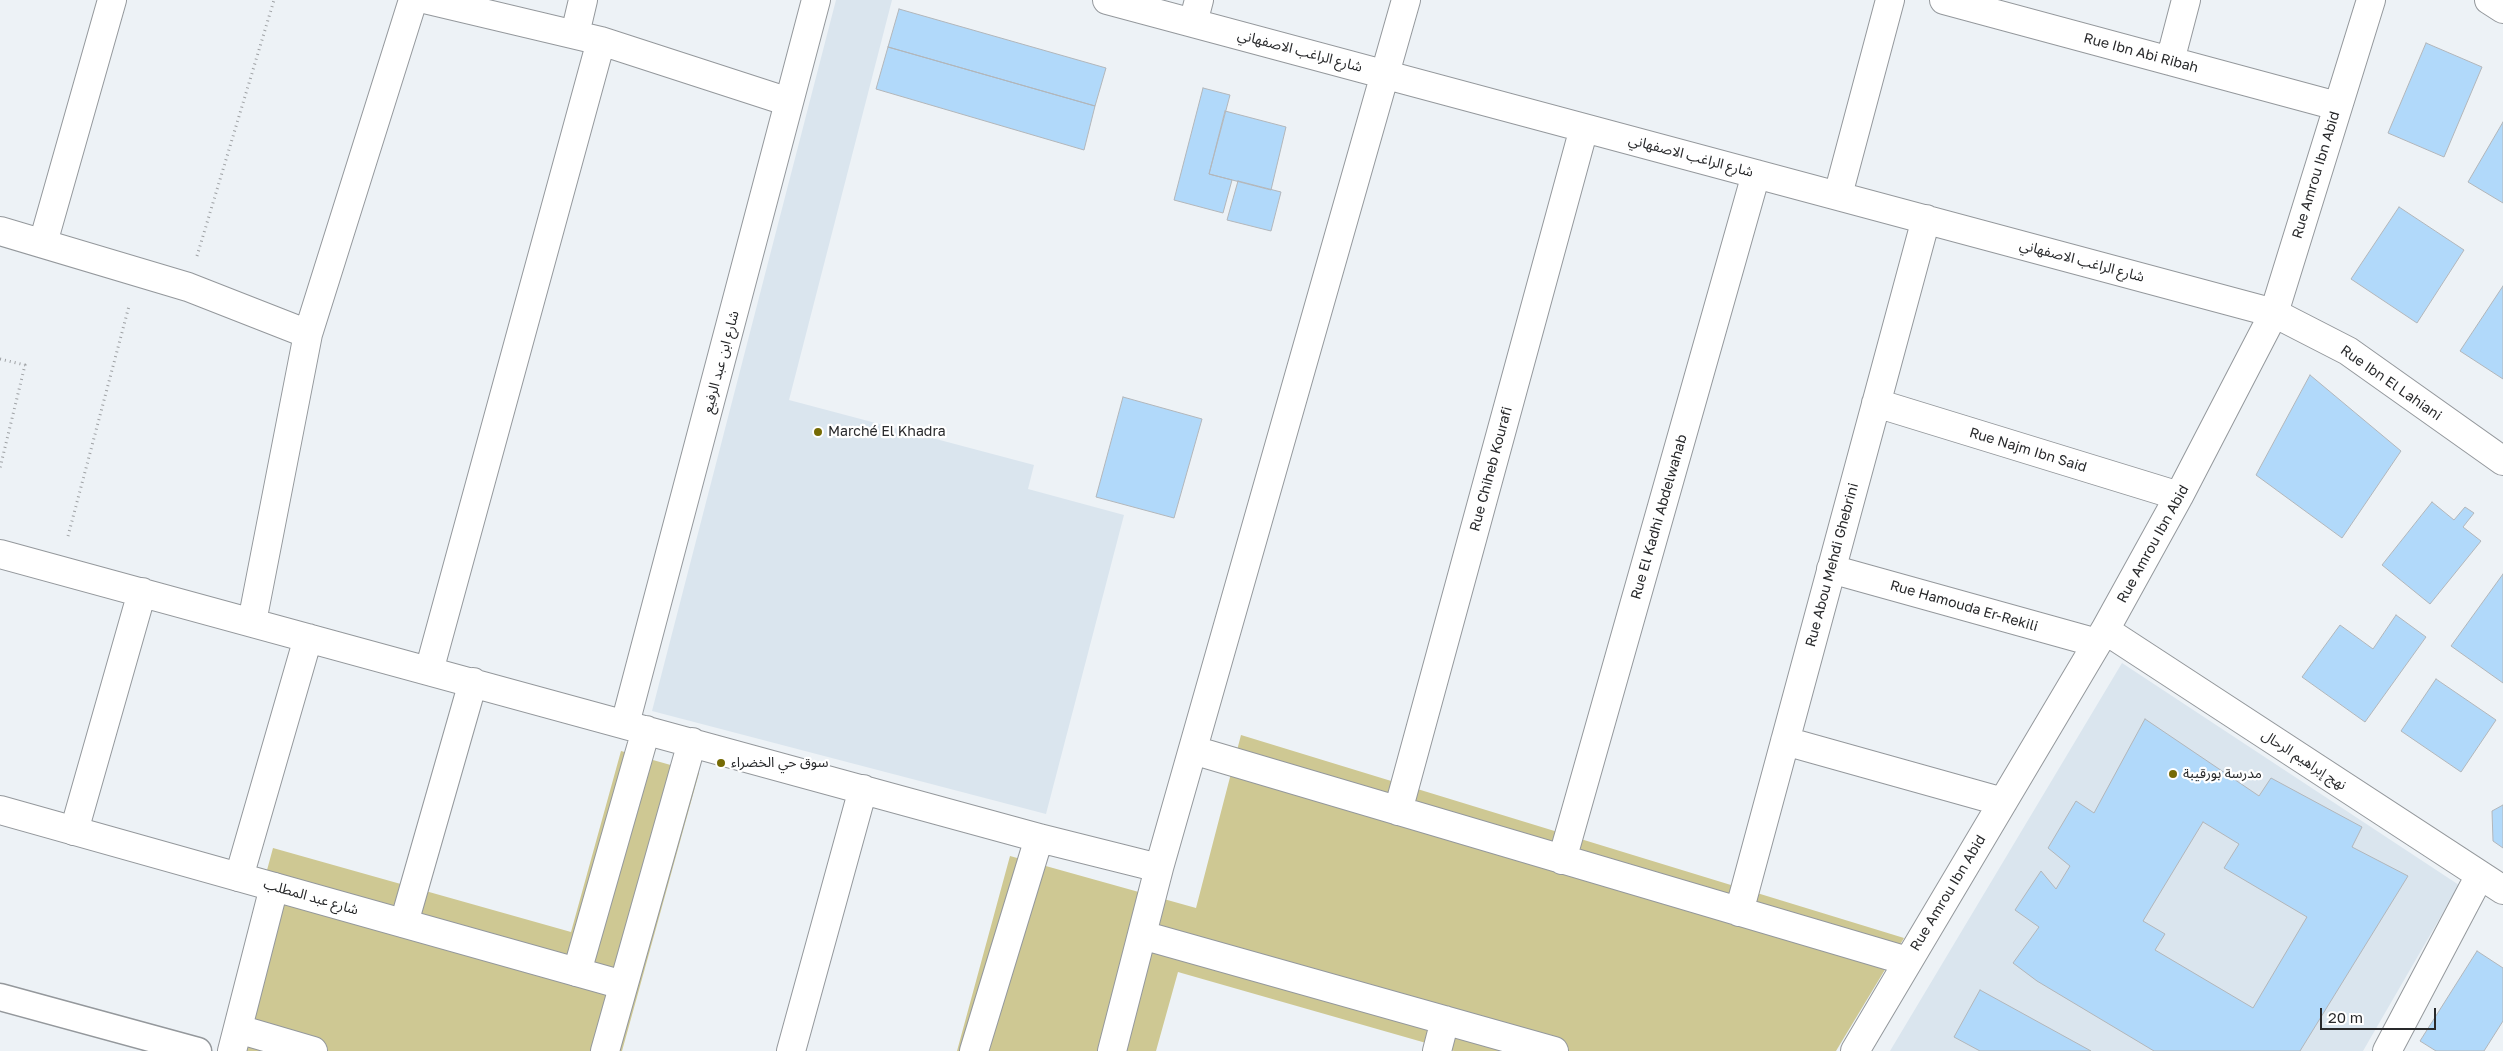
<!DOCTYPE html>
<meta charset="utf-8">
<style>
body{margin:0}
#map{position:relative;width:2503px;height:1051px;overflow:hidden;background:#edf2f6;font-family:"Golos Text",sans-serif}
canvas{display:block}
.scale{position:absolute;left:2320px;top:1008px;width:116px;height:22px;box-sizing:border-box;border:2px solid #28292b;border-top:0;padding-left:6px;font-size:15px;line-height:18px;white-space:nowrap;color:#28292b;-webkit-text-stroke:4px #fff;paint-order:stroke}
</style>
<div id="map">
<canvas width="2503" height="1051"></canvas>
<div class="scale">20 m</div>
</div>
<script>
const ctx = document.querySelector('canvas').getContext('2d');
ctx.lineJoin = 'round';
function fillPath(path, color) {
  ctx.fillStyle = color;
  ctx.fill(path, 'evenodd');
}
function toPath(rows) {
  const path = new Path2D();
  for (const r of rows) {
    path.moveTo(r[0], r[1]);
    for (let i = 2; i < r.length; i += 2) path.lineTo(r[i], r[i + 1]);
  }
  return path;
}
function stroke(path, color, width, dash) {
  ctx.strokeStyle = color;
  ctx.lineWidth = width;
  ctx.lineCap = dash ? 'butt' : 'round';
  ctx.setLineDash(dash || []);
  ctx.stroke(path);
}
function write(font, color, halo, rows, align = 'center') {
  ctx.font = font + ' "Golos Text","Noto Sans Arabic",sans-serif';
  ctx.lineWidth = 4.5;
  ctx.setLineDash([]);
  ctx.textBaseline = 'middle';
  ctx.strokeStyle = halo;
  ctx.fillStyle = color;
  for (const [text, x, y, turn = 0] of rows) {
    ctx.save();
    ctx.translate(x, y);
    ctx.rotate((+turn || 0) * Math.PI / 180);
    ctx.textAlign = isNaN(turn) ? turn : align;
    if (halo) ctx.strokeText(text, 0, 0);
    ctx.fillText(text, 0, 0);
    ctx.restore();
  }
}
fillPath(toPath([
 [836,0,892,0,789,400,1034,465,1028,489,1124,515,1046,814,652,711],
 [2122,663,2459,885,2363,1051,1890,1051]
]), '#dae5ee');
fillPath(toPath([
 [1241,735,1904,938,1836,1051,1454,1051,1178,972,1156,1051,957,1051,1010,856,1196,908],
 [621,751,699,773,622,1051,218,1051,273,848,571,932]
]), '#cec893');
const building = toPath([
 [899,9,1106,68,1095,106,888,47,899,9],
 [2426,43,2482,67,2444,157,2388,133,2426,43],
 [888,47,1095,106,1084,150,876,89,888,47],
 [1203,88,1230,95,1209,174,1232,180,1223,213,1174,200,1203,88],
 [1225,111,1286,127,1271,190,1209,174,1225,111],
 [2503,122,2503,203,2468,182,2503,122],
 [1238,181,1281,192,1271,231,1227,220,1238,181],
 [2399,207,2464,250,2417,323,2351,279,2399,207],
 [2503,286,2503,379,2460,351,2503,286],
 [2310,375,2401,451,2342,538,2256,475,2310,375],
 [1123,397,1202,419,1174,518,1096,497,1123,397],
 [2432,502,2454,520,2465,507,2474,513,2463,527,2481,541,2430,604,2382,565,2432,502],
 [2503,574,2503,683,2451,646,2503,574],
 [2396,615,2426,637,2365,722,2302,677,2340,625,2373,649,2396,615],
 [2436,679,2496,720,2461,772,2401,731,2436,679],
 [2145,719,2259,796,2271,778,2362,827,2352,847,2408,876,2300,1051,2154,1051,2037,981,2013,963,2039,927,2015,910,2041,871,2056,889,2070,866,2048,848,2076,801,2094,813,2145,719],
 [2203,822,2239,844,2224,868,2307,917,2253,1008,2155,950,2165,934,2143,921,2203,822],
 [2503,805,2503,848,2493,841,2492,811,2503,805],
 [2477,951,2503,968,2503,1021,2484,1051,2436,1051,2420,1041,2477,951],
 [1980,990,2091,1051,1980,1051,1954,1037,1980,990]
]);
fillPath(building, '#b1d9fa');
stroke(building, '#b2b6ba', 1);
const pedestrian = toPath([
 [0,997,198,1051]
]);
const minor = toPath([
 [428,0,601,41,789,102],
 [1107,0,2274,313,2348,351,2503,461],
 [1944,0,2337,106],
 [2489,0,2503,9],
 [1193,23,1199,0],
 [575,34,583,0],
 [2170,61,2186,0],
 [1838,195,1890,0],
 [0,231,188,287,308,334],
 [43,243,112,0],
 [1876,403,2179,496],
 [0,554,1039,838,1159,868],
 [1831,569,2097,643],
 [252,622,308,334,413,0],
 [2105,630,2503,890],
 [429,671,601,41],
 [625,724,816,0],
 [1785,741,2003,802],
 [1193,750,1907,961],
 [1398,811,1584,128],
 [74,831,142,592],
 [1562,860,1756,174],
 [239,877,308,638],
 [1739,912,1926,219],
 [404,923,473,682],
 [1142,935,1554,1051],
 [577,972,646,730],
 [238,1029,313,1051],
 [232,1051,274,887],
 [605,1051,692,742],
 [791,1051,863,789],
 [974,1051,1039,838],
 [1112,1051,1159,868,1406,0],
 [1437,1051,1445,1020],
 [1855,1051,2105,630,2179,496,2274,313,2371,0],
 [2387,1051,2480,875]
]);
const tertiary = toPath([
 [0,810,623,985]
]);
stroke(pedestrian, '#94989c', 29);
stroke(minor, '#94989c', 30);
stroke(tertiary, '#94989c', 30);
stroke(toPath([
 [197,256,274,0],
 [0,359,25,365,0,468],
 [68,536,129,306]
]), '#9ea1a4', 3, [1, 4]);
stroke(pedestrian, '#fff', 26);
stroke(minor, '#fff', 28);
stroke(tertiary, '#fff', 28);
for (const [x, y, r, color] of [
 [818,432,5,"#766b04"],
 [721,763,5,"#766b04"],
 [2173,774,5,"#766b04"]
]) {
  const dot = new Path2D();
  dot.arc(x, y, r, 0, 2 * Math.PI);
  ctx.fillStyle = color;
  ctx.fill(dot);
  stroke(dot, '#fff', 2);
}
write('14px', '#28292b', '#fff', [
 ["شارع الراغب الاصفهاني",1300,51,15],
 ["Rue Ibn Abi Ribah",2141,53,15],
 ["شارع الراغب الاصفهاني",1691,156,15],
 ["Rue Amrou Ibn Abid",2316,175,-73],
 ["شارع الراغب الاصفهاني",2082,261,15],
 ["شارع ابن عبد الرفيع",721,362,-75],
 ["Rue Ibn El Lahiani",2391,383,35],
 ["Rue Najm Ibn Said",2028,450,17],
 ["Rue Chiheb Kourafi",1491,469,-75],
 ["Rue El Kadhi Abdelwahab",1659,517,-74],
 ["Rue Amrou Ibn Abid",2153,544,-61],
 ["Rue Abou Mehdi Ghebrini",1832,565,-75],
 ["Rue Hamouda Er-Rekili",1964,606,16],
 ["نهج إبراهيم الرحال",2304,760,33],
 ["Rue Amrou Ibn Abid",1948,893,-59],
 ["شارع عبد المطلب",311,897,16]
]);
write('14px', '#28292b', '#fff', [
 ["Marché El Khadra",828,432],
 ["سوق حي الخضراء",731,763],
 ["مدرسة بورقيبة",2183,774]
], 'left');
</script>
